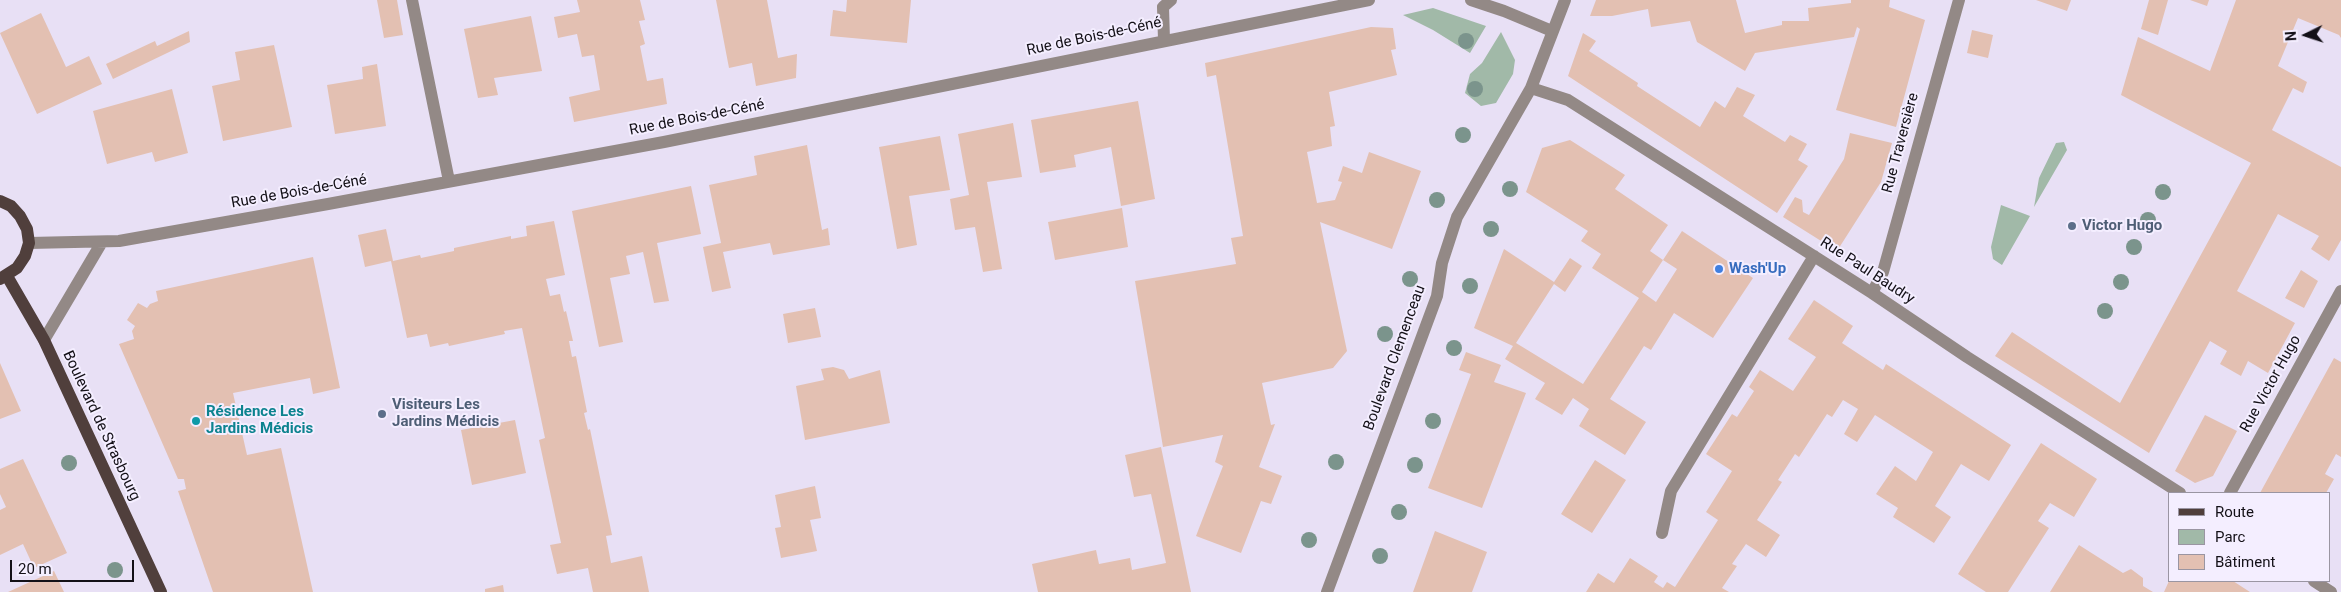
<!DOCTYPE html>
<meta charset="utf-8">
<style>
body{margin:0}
#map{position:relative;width:2341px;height:592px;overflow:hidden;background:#e8e0f5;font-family:Roboto,sans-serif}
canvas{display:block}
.legend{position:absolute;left:2168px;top:492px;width:162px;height:90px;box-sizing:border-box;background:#f4eeff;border:1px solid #9a95a2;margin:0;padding:6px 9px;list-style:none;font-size:15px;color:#131017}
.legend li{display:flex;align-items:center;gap:10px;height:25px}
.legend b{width:25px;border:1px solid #9a95a2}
.north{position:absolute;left:2281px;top:10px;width:50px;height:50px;-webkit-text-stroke:4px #f4eeff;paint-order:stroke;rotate:266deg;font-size:14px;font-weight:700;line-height:20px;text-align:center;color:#131017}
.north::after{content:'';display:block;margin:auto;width:18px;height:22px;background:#131017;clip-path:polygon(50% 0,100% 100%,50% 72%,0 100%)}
.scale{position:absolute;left:10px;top:560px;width:124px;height:22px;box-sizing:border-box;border:2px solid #131017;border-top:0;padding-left:6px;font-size:15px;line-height:18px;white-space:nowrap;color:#131017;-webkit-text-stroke:4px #f4eeff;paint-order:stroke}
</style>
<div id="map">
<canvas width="2341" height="592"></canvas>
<ul class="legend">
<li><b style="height:6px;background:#503f3c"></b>Route</li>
<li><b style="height:14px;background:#a1b9a8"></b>Parc</li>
<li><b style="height:14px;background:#e3c0b2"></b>Bâtiment</li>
</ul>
<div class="north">N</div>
<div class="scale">20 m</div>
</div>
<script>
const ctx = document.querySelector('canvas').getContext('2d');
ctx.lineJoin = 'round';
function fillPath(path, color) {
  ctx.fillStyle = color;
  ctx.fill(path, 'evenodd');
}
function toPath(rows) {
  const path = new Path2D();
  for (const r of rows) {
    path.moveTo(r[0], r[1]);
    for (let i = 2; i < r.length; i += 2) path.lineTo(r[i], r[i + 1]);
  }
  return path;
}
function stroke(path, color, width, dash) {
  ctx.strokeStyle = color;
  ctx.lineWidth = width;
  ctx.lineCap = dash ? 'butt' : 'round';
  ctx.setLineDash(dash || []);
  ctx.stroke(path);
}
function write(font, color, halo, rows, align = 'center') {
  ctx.font = font + ' Roboto,sans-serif';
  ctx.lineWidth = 4;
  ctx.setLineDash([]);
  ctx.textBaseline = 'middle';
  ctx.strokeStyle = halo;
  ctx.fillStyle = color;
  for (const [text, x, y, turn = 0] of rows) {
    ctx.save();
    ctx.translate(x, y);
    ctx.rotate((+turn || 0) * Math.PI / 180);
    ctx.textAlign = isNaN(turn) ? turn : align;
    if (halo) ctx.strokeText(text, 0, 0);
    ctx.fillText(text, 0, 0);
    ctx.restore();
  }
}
fillPath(toPath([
 [1433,8,1486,26,1470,53,1433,30,1403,15],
 [1501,32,1515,60,1513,74,1496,103,1481,106,1465,93,1470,74,1482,63],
 [2064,142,2067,150,2034,207,2039,178,2056,143],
 [2001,205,2030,216,2002,265,1993,259,1991,247]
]), '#a1b9a8');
fillPath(toPath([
 [377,0,397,0,403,35,384,38],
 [577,0,640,0,645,20,639,21,645,44,640,46,647,81,663,78,667,104,574,122,569,97,600,90,594,55,582,57,577,34,558,38,554,17,580,12],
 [716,0,767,0,778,58,797,54,796,78,756,86,752,63,729,68],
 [847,0,911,0,907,43,830,36,833,10,846,12],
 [1596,0,1736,0,1745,33,1782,25,1782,21,1809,21,1808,8,1851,3,1851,0,1890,0,1889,7,1925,20,1896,127,1836,110,1860,29,1857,27,1854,37,1755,53,1745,71,1697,42,1690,21,1651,27,1648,9,1612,16,1590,16],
 [2036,0,2071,0,2067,11],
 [2149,0,2168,0,2158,35,2141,29],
 [2190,0,2209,0,2207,6],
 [2236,0,2341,0,2341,38,2339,35,2298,18,2278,66,2307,82,2303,93,2293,88,2272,130,2341,167,2341,240,2329,261,2311,249,2319,236,2278,214,2237,291,2295,323,2268,373,2248,361,2241,376,2220,364,2227,351,2210,341,2149,453,1995,356,2012,332,2120,403,2251,163,2121,95,2138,37,2210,71],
 [41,13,66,67,89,56,102,84,37,114,0,33],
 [531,16,542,71,494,78,498,95,478,98,464,29],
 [1371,27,1393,28,1396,49,1391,50,1397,75,1329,92,1335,126,1330,127,1332,146,1307,152,1317,203,1335,200,1342,182,1338,181,1343,166,1362,173,1369,152,1421,171,1392,249,1320,222,1347,351,1333,368,1262,383,1271,425,1275,424,1259,467,1282,476,1271,504,1261,501,1241,553,1196,536,1223,466,1215,462,1223,435,1163,447,1135,281,1236,264,1231,238,1243,236,1216,75,1207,77,1205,63],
 [1972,30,1993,35,1988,58,1967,53],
 [189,31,190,42,113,79,106,64,155,41,157,46],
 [1583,33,1596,41,1589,51,1638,83,1637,86,1700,127,1715,101,1725,108,1737,87,1755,95,1743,116,1785,142,1790,135,1807,144,1798,160,1808,166,1777,213,1568,76],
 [274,45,292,127,223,141,212,86,240,80,235,52],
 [377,64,386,126,335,134,327,85,363,79,362,67],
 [172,89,188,153,155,162,152,152,107,164,93,111],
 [1138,101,1155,199,1121,206,1111,147,1074,155,1076,167,1040,173,1031,120],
 [1013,123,1022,177,987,182,1002,269,983,272,975,227,955,230,950,199,969,195,958,134],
 [1850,133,1892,143,1881,182,1837,251,1783,217,1795,197,1802,200,1803,212,1809,215,1844,159],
 [940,136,950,190,909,196,917,245,897,249,879,147],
 [1570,140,1625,175,1615,189,1668,225,1650,251,1663,260,1642,292,1656,302,1677,269,1663,260,1682,231,1753,278,1713,338,1674,313,1651,350,1644,346,1610,399,1646,422,1625,455,1579,426,1589,409,1573,398,1562,415,1535,399,1545,383,1505,359,1513,346,1474,328,1504,249,1554,282,1570,258,1582,266,1565,292,1554,284,1516,343,1583,384,1639,298,1592,268,1601,254,1581,241,1588,231,1526,192,1542,148],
 [807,145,822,230,828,228,830,245,773,255,770,243,723,252,731,288,712,292,703,247,721,243,709,185,757,175,754,156],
 [691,186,701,234,657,243,669,301,654,303,643,252,626,256,630,274,610,278,623,342,599,347,572,211],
 [1122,208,1128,247,1055,260,1048,222],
 [554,221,565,275,546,279,550,296,560,294,564,312,566,311,573,341,569,341,572,357,576,356,587,412,584,413,588,430,590,429,612,535,606,536,611,563,642,556,649,592,593,592,588,568,557,574,550,545,561,543,539,440,545,438,522,328,504,331,505,334,449,346,448,343,430,347,427,334,407,338,391,261,365,267,358,235,386,229,393,261,420,255,421,258,454,251,454,248,511,236,511,239,527,236,526,226],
 [313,257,340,388,313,394,310,378,233,393,247,455,281,448,313,592,213,592,178,491,186,489,184,479,178,479,119,344,134,339,132,331,135,326,127,320,138,303,147,308,150,304,158,301,156,291],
 [2301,270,2318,281,2304,308,2285,298],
 [1814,300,1853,326,1842,343,1883,370,1886,364,2011,445,1989,481,1961,464,1935,506,1951,517,1934,543,1893,517,1898,508,1876,494,1895,466,1916,481,1933,452,1875,415,1857,442,1844,434,1858,409,1843,400,1832,417,1827,414,1799,457,1795,454,1778,480,1782,482,1757,520,1780,535,1766,557,1746,544,1732,564,1737,566,1722,588,1729,592,1586,592,1598,573,1614,583,1630,558,1658,576,1654,582,1663,588,1667,582,1675,587,1718,520,1706,512,1732,471,1706,454,1732,414,1737,417,1754,391,1749,387,1760,370,1793,391,1816,357,1788,339],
 [815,308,821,337,788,343,783,314],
 [1466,352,1501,365,1494,382,1526,393,1482,508,1428,488,1471,374,1459,370],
 [2334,358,2341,362,2341,457,2336,454,2325,474,2334,479,2326,493,2260,493],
 [0,363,21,411,0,419],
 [833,367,844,370,849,379,880,370,890,423,805,440,796,386,824,380,821,369],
 [2205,415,2237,431,2213,476,2195,483,2175,471],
 [515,420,526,473,472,485,461,430],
 [2041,443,2097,479,2074,517,2050,503,2038,521,2049,528,2008,592,1986,592,1958,574],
 [1161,447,1191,592,1038,592,1032,564,1096,550,1099,564,1130,558,1132,570,1166,563,1151,494,1134,497,1125,455],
 [23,459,67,553,34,568,23,544,0,555,0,510,6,507,0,494,0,469],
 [1595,460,1626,480,1592,533,1561,514],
 [815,486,821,518,810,520,817,551,781,558,775,528,781,527,775,495],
 [1435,531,1487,552,1472,592,1413,592],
 [2079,545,2123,573,2131,569,2143,578,2143,586,2153,592,2050,592],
 [54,571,64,592,8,592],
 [2169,581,2233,581,2250,592,2164,592],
 [503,585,504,592,485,592,485,589]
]), '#e3c0b2');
stroke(toPath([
 [412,0,449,181],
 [1471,0,1504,11,1552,31],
 [1164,40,1163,7,1171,0],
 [1531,88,1568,100,1872,293,1967,357,2180,493],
 [29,243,119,241,328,204,664,142,1369,0],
 [1872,293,1883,272,1959,0],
 [44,340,102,242],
 [2230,493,2341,291],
 [1662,533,1671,491,1814,256],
 [2314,581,2331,592],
 [1327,592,1437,296,1442,263,1457,217,1531,88,1565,0]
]), '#938986', 12);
stroke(toPath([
 [0,201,11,206,20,216,27,229,29,243,25,256,17,268,0,279],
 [7,276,44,340,161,592]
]), '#503f3c', 12);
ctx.fillStyle = '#7b948c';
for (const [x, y] of [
 [1466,41],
 [1475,89],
 [1463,135],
 [1510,189],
 [2163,192],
 [1437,200],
 [2148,220],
 [1491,229],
 [2134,247],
 [1410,279],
 [2121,282],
 [1470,286],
 [2105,311],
 [1385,334],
 [1454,348],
 [1433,421],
 [1336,462],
 [69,463],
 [1415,465],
 [1399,512],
 [1309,540],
 [1380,556],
 [115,570]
]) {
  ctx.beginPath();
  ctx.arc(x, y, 8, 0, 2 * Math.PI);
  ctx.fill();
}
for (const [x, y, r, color] of [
 [2072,226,5,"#5c6f8a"],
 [1719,269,5,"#3f7fe0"],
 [382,414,5,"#5c6f8a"],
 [196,421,5,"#0f9aa8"]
]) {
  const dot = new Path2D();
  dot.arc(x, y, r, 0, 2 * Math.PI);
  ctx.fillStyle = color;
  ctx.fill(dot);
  stroke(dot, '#f4eeff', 2);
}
write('15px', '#131017', '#f4eeff', [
 ["Rue de Bois-de-Céné",1094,37,-12],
 ["Rue de Bois-de-Céné",697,118,-11],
 ["Rue Traversière",1901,143,-75],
 ["Rue de Bois-de-Céné",299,192,-10],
 ["Rue Paul Baudry",1867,271,33],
 ["Boulevard Clemenceau",1395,358,-70],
 ["Rue Victor Hugo",2271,384,-61],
 ["Boulevard de Strasbourg",101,426,65]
]);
write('bold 15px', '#4e5e75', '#f4eeff', [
 ["Victor Hugo",2082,226],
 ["Visiteurs Les",392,405],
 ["Jardins Médicis",392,422]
], 'left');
write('bold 15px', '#366cbe', '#f4eeff', [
 ["Wash'Up",1729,269]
], 'left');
write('bold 15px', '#0d838f', '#f4eeff', [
 ["Résidence Les",206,412],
 ["Jardins Médicis",206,429]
], 'left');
</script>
